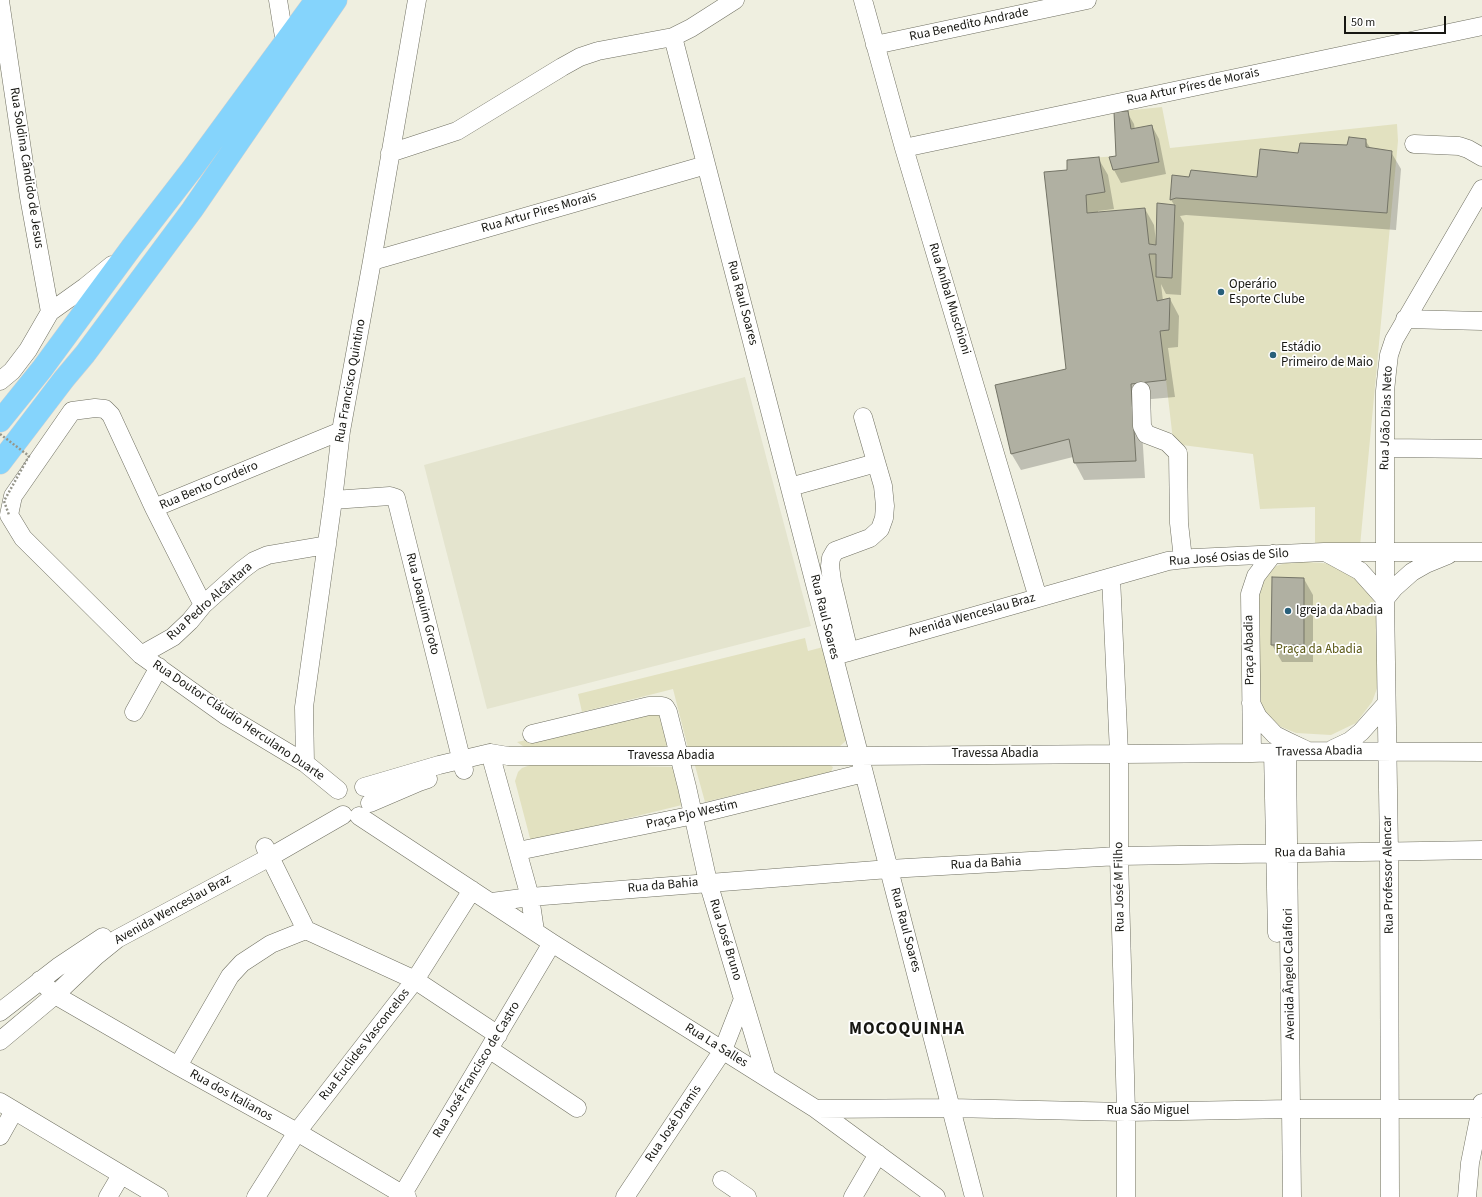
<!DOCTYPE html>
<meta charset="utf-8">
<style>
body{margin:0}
#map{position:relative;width:1482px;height:1197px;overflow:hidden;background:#efefe0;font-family:"Source Sans 3",sans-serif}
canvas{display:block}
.scale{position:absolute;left:1344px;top:16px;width:102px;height:18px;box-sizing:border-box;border:2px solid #171712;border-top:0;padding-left:5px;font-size:12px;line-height:14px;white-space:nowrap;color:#171712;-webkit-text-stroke:3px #fff;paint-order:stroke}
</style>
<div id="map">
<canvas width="1482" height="1197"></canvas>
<div class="scale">50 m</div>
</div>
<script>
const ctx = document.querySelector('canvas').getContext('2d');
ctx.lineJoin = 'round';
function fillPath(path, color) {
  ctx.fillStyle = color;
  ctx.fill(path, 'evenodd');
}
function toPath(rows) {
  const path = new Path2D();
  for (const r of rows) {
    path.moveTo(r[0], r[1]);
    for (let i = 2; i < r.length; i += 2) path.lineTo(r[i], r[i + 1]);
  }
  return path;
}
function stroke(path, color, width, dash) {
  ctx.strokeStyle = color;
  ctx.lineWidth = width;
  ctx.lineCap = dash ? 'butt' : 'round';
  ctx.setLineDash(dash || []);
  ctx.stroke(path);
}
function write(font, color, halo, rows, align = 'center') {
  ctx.font = font + ' "Source Sans 3",sans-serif';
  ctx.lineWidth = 3.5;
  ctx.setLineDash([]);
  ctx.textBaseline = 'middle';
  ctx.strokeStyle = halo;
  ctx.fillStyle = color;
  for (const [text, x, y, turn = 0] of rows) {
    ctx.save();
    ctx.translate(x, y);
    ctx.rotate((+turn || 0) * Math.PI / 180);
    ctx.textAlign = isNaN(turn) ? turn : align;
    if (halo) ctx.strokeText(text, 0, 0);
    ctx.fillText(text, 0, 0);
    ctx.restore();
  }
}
fillPath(toPath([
 [745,377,811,626,487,709,424,465]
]), '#e4e4ce');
fillPath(toPath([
 [1162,107,1170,148,1397,124,1398,141,1360,546,1315,547,1315,507,1260,509,1253,454,1182,445,1173,440,1166,380,1131,384,1136,461,1074,463,1069,439,1011,454,995,385,1066,369,1044,172,1067,170,1067,160,1116,156,1114,112],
 [1293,561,1336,564,1370,589,1378,616,1379,683,1372,702,1356,723,1331,735,1296,733,1279,726,1262,709,1259,695,1259,598,1263,580,1276,566],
 [805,638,808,651,827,646,847,740,840,746,688,748,673,689,582,712,578,694],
 [651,713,660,715,667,745,664,747,531,748,524,747,517,742],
 [694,762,828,764,833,767,831,772,705,802],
 [533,764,675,767,686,804,531,842,515,781,518,772,522,768]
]), '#e2e1c0');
fillPath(toPath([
 [1127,112,1134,124,1135,130,1152,126,1159,139,1166,174,1121,183,1114,170,1110,157,1117,157],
 [1365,140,1371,149,1391,152,1401,169,1396,230,1186,215,1180,216,1184,223,1181,295,1166,294,1161,284,1163,301,1170,299,1179,316,1178,347,1168,348,1175,397,1140,400,1145,478,1084,480,1075,463,1073,457,1021,470,1011,453,1067,370,1068,171,1098,158,1108,175,1114,209,1098,211,1098,213,1145,209,1154,225,1156,242,1157,242,1175,206,1171,200,1190,178,1258,178,1299,154,1348,146],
 [1304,579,1313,595,1313,662,1282,662,1272,645]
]), '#0003');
const building = toPath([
 [1128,111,1131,129,1152,125,1159,162,1113,170,1109,157,1116,156,1114,112,1128,111],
 [1349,137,1366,139,1366,147,1392,151,1387,213,1176,198,1170,200,1172,175,1189,177,1191,170,1257,177,1260,149,1298,153,1300,143,1347,145,1349,137],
 [1099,157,1105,192,1086,195,1087,213,1145,208,1149,244,1156,245,1157,203,1175,205,1172,278,1156,277,1156,254,1149,254,1157,301,1170,298,1169,330,1160,331,1166,380,1131,384,1136,461,1074,463,1069,439,1011,454,995,385,1066,369,1044,172,1067,170,1067,160,1099,157],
 [1272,577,1304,578,1304,645,1271,645,1272,577]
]);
fillPath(building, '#b0b0a2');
stroke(building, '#747467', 1);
const minor = toPath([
 [278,0,285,43],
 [863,0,904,148,1038,598],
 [0,1,29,197,50,312],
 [673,37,974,1197],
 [875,45,1087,0],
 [1414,144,1459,146,1468,149,1482,157],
 [904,148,1482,26],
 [390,153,457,131,562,67,580,57,598,51,673,37,691,28,735,0],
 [372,261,706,165],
 [1405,319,1482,321],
 [0,381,12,371,28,350,50,312,85,287,112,265],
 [1141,391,1142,426,1146,434,1167,442,1178,453,1179,523,1183,559],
 [1385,448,1482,449],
 [790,487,876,463],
 [333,500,390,496,396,498,464,770],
 [154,508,111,415,105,409,95,408,72,411,13,496,9,515,23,538,141,655,225,715,305,763,338,790],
 [1327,553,1360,571,1385,599,1394,588,1412,572,1426,564,1448,555],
 [1111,577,1119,753,1119,856,1126,1112,1126,1197],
 [203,605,154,508,341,431],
 [849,652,832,581,830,566,831,558,835,551,870,538,880,529,884,518,885,506,883,486,863,417],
 [141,655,173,637,190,621,203,605,242,570,254,561,268,555,327,545],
 [834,656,1168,561,1194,558,1324,552,1482,552],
 [1251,703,1258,717,1275,735,1287,741,1306,750],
 [134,712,159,667],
 [532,734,649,706,662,706,665,707,668,712,687,787,708,882,743,999,723,1050,625,1197],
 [1333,749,1350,741,1361,732,1386,704],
 [1273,752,1277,933],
 [1287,752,1292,1197],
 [490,753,530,897,535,931],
 [1252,753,1250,594,1256,576,1273,554],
 [305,763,304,707,333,500,341,431,372,261,417,0],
 [364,787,439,765,490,753,508,756,859,756,1252,753,1309,751,1482,752],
 [370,803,419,782,428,779],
 [359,816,552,943,816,1109,936,1197],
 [265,847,306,930,415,980,498,1035],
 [518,851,694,815,864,773],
 [492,902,530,897,889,869,1119,856,1482,850],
 [40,980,55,995,178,1066,297,1132,407,1197],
 [743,999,766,1076],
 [0,1012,58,967,103,937],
 [0,1041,55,995,96,956,117,939,270,857,343,815],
 [489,1049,577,1108],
 [178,1066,230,976,242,963,271,944,306,930],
 [0,1102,159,1197],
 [816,1109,951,1108,1126,1112,1291,1109,1480,1109],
 [0,1136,14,1111],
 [722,1180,747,1197],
 [108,1197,121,1175],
 [256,1197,297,1132,415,980,472,890],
 [401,1197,552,943],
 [853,1197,878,1154],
 [1390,1197,1389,852,1385,599,1385,391,1387,372,1389,355,1394,340,1482,189],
 [1467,1197,1470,1163,1482,1103]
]);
const highway = toPath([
 [0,421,42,369,131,248,192,169,316,0],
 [0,463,64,379,85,354,192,210,336,0]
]);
stroke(minor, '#707062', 19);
stroke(highway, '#d1d1d0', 23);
stroke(minor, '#fff', 18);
stroke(highway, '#85d4fc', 22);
stroke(toPath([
 [0,434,29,456,4,501,9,515]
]), '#96968b', 2.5, [2, 2]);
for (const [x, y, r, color] of [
 [1221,292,4,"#285f7a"],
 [1273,355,4,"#285f7a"],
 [1288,611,4,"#285f7a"]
]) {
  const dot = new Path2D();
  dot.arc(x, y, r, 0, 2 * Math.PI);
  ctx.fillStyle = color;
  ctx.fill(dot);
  stroke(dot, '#fff', 1.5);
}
write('13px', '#171712', '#fff', [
 ["Rua Benedito Andrade",969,25,-12],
 ["Rua Artur Píres de Morais",1193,87,-12],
 ["Rua Soldina Cândido de Jesus",26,168,81],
 ["Rua Artur Pires Morais",539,213,-16],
 ["Rua Aníbal Muschioni",949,299,73],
 ["Rua Raul Soares",742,303,75],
 ["Rua Francisco Quintino",351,381,-80],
 ["Rua João Dias Neto",1387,418,-88],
 ["Rua Bento Cordeiro",209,486,-23],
 ["Rua José Osias de Silo",1229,558,-4],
 ["Rua Pedro Alcântara",210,602,-42],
 ["Rua Joaquim Groto",422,604,76],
 ["Avenida Wenceslau Braz",972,616,-16],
 ["Rua Raul Soares",824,617,76],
 ["Praça Abadia",1250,650,-91],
 ["Rua Doutor Cláudio Herculano Duarte",238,721,34],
 ["Travessa Abadia",1319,752,-1],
 ["Travessa Abadia",995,754],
 ["Travessa Abadia",671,756],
 ["Praça Pjo Westim",692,815,-13],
 ["Rua da Bahia",1310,853,-1],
 ["Rua da Bahia",986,864,-3],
 ["Rua Professor Alencar",1389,875,-91],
 ["Rua da Bahia",663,886,-5],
 ["Rua José M Filho",1120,887,-91],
 ["Avenida Wenceslau Braz",173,910,-29],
 ["Rua Raul Soares",905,930,75],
 ["Rua José Bruno",725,940,73],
 ["Avenida Ângelo Calafiori",1290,974,-91],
 ["Rua Euclides Vasconcelos",365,1045,-52],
 ["Rua La Salles",716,1046,32],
 ["Rua José Francisco de Castro",477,1070,-59],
 ["Rua dos Italianos",231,1096,29],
 ["Rua São Miguel",1148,1111],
 ["Rua José Dramis",674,1124,-56]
]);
write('13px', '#171712', '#fff', [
 ["Operário",1229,285],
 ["Esporte Clube",1229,300],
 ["Estádio",1281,348],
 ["Primeiro de Maio",1281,363],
 ["Igreja da Abadia",1296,611]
], 'left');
write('13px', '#5b5815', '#fff', [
 ["Praça da Abadia",1319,650]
]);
ctx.letterSpacing = '1px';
write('bold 17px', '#171712', '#fff', [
 ["MOCOQUINHA",907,1030]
]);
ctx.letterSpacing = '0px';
</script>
